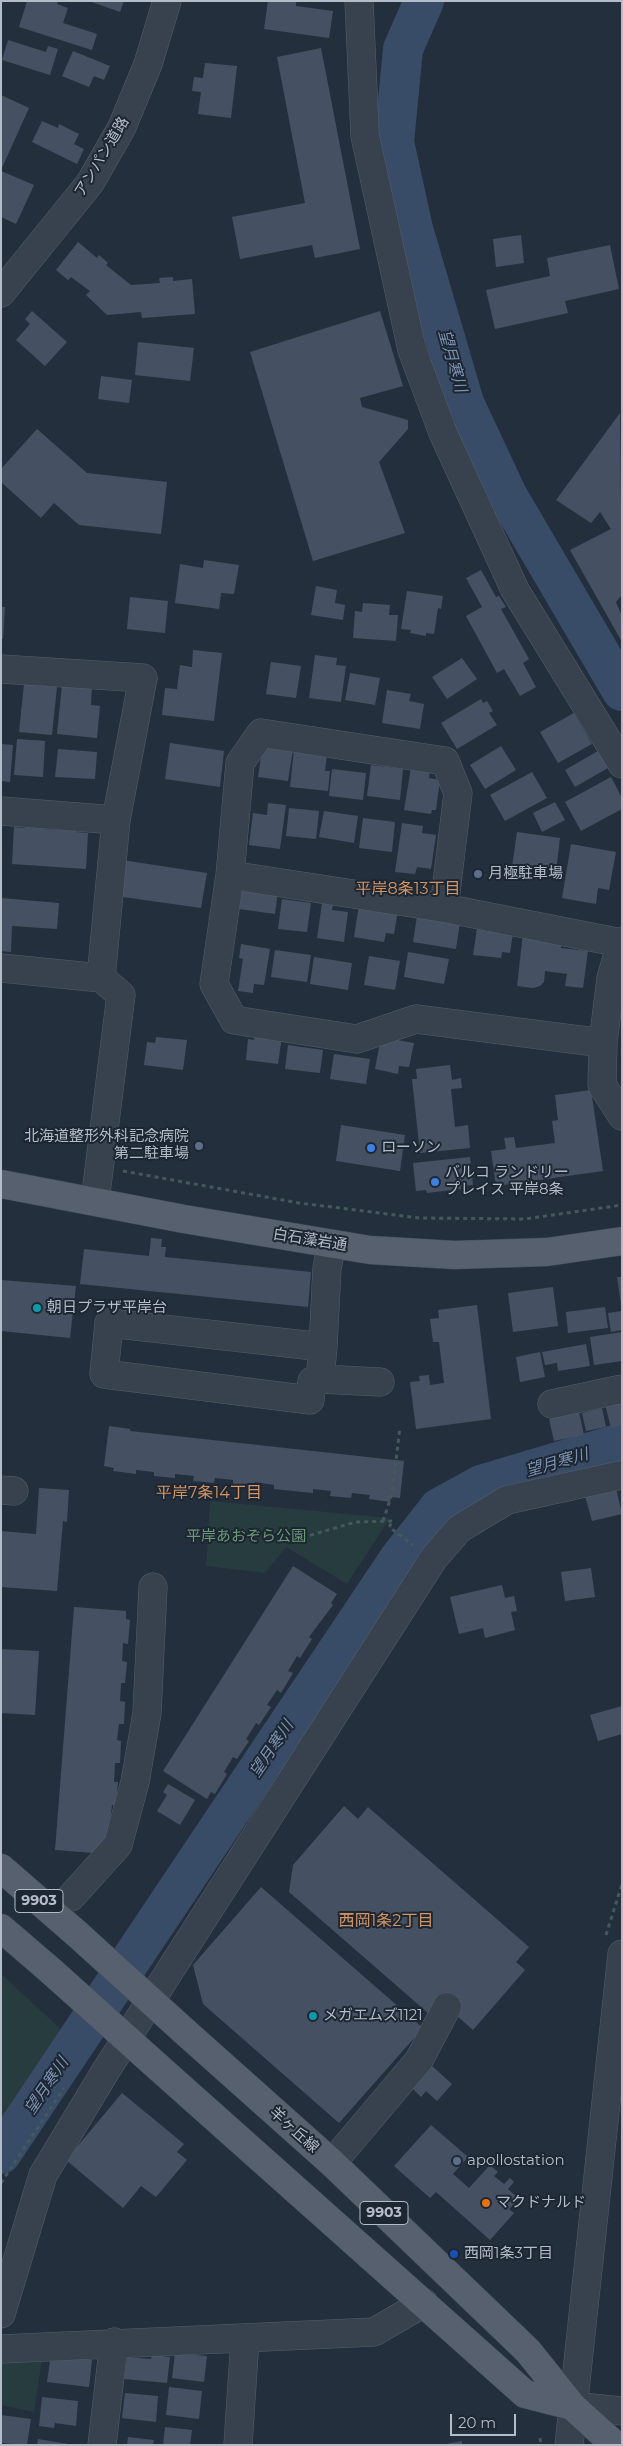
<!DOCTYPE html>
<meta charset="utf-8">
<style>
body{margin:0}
#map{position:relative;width:623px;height:2446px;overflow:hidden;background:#242f3e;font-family:Montserrat,sans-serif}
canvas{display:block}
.frame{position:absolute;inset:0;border:2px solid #b4bcc9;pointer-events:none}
.scale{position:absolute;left:450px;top:2414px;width:66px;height:22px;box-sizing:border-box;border:2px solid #b4bcc9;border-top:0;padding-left:6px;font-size:15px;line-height:18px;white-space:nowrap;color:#b4bcc9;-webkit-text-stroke:4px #1d2633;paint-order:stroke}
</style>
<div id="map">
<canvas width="623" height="2446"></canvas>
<div class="frame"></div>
<div class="scale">20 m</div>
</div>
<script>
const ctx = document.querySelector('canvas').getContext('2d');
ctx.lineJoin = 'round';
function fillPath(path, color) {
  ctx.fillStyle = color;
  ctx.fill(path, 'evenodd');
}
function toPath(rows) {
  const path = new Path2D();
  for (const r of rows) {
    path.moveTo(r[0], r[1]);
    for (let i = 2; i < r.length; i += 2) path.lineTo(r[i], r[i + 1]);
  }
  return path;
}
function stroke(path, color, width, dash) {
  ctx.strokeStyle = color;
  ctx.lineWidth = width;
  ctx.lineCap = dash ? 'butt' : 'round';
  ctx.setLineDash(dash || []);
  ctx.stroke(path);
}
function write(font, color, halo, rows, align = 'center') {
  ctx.font = font + ' Montserrat,"Noto Sans JP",sans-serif';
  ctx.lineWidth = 4;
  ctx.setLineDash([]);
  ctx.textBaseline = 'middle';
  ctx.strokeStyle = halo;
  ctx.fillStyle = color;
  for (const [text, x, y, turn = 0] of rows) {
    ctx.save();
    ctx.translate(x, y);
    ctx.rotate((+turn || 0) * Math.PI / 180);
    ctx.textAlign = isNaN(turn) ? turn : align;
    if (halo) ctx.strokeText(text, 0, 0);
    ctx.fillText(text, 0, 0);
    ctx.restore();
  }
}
fillPath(toPath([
 [210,1501,390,1518,347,1584,286,1547,265,1573,206,1566],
 [1,1974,64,2032,1,2125],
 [1,2353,43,2353,34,2412,1,2405]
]), '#263c3f');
stroke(toPath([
 [424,1,403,49,394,142,413,229,464,403,507,495,622,691],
 [1,2154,399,1559,439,1508,481,1485,622,1443]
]), '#394c67', 40);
fillPath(toPath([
 [27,1,58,1,57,4,68,8,63,23,97,34,92,50,19,27],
 [89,1,124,1,120,12],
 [268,1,296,1,296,6,333,11,329,38,264,29],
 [8,40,46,52,48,46,58,49,50,75,2,60],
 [321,48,360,249,315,258,312,245,240,259,232,217,305,203,277,57],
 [73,51,110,66,104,80,94,76,89,87,62,76],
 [205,63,237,66,231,118,198,114,201,92,192,91,194,77,203,78],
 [1,95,29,108,1,170],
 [42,121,58,128,59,124,79,134,74,144,84,149,77,164,32,142],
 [1,171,34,185,16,224,1,217],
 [521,235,524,263,496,267,493,239],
 [78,242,97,258,99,255,108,263,106,265,131,285,160,283,159,278,173,277,173,281,192,279,195,314,142,318,141,312,107,315,86,295,90,291,71,277,68,280,56,270],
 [610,245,619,289,565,301,568,313,495,329,486,290,550,276,547,258],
 [32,311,67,342,45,366,16,340,30,324,25,319],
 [380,311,403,386,360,398,362,407,408,420,408,429,379,462,405,533,313,561,250,352],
 [138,342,194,348,190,381,135,375],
 [101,376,132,380,129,403,98,399],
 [620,413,622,595,616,602,622,616,622,642,570,550,611,529,600,512,591,523,556,500],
 [37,429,87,473,167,482,161,534,79,525,54,503,41,518,1,482,1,469],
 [204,560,239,565,234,594,221,593,219,609,175,603,180,564,203,568],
 [481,570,496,597,499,596,506,607,501,609,529,659,523,663,536,687,520,696,504,669,497,673,466,616,482,607,466,578],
 [316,586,337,590,335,603,345,605,343,620,311,615],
 [407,591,443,596,441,609,438,608,434,634,426,633,426,636,410,633,411,630,401,629],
 [130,597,168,601,165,633,127,629],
 [363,603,390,605,389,615,398,615,396,641,353,638,355,611,362,612],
 [1,607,5,607,3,639,1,639],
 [193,650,222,653,214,721,162,715,165,688,177,689,180,665,192,667],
 [315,655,337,658,336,665,346,666,341,702,309,698],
 [462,658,477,679,447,699,432,677],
 [271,662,301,666,296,698,266,694],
 [350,673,380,678,375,705,345,700],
 [24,684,57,687,52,735,19,732],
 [62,684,92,686,91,705,100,706,97,738,57,734],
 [387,690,411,694,409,701,424,704,420,729,382,723],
 [481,699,483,703,487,701,493,711,489,713,497,725,457,749,441,723],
 [574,713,592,744,558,763,540,732],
 [17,739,45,741,43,777,14,775],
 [170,743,224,751,220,787,165,779],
 [1,744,13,745,10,782,1,781],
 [263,744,293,749,288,781,258,777],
 [501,746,516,770,485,789,470,765],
 [58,749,97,752,95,779,55,777],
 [294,749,327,753,325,771,330,771,328,791,290,787],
 [598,751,608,768,575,787,565,770],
 [371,765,403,769,400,800,367,796],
 [411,768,430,770,429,778,440,780,436,810,432,810,431,814,404,810],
 [332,769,366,773,363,800,329,796],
 [532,772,547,798,505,821,490,795],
 [611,777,622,798,622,809,581,831,565,802],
 [555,802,565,820,542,832,533,813],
 [268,803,286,805,280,849,249,845,253,813,267,815],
 [289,808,319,811,316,839,286,836],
 [324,811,358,816,354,843,319,837],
 [363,818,395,822,392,852,359,848],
 [25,821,44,822,43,829,55,830,55,824,76,825,76,832,88,833,86,869,12,864,14,827,25,828],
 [402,823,423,826,422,833,436,835,431,869,417,867,415,874,395,872],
 [517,832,560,838,556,872,512,867],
 [571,844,616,852,609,890,598,888,596,904,562,898],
 [122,860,207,873,201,908,116,896],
 [242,886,278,891,275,914,239,909],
 [1,898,59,903,57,929,12,926,11,952,1,951],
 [282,899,311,903,307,932,278,929],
 [322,903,333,905,332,910,348,912,344,942,317,938],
 [359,905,398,911,394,934,386,933,384,942,354,937],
 [417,916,460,922,456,949,413,942],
 [477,928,513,933,510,953,502,952,501,958,473,955],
 [523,933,562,938,561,948,588,951,583,988,565,986,567,974,545,971,544,982,540,986,533,988,517,986],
 [241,944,270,949,264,985,254,984,253,993,238,991,243,959,239,958],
 [275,950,311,955,307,982,271,977],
 [408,952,449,959,444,984,404,977],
 [369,956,400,961,395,990,364,985],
 [314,957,352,963,348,990,310,984],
 [255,1032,282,1036,278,1064,246,1060,248,1039,254,1040],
 [156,1037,187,1040,183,1070,144,1065,147,1042,155,1043],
 [381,1037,414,1043,409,1067,399,1066,398,1074,375,1069],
 [288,1045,323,1050,320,1073,285,1069],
 [334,1054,370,1059,366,1084,330,1079],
 [450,1065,452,1080,461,1078,462,1088,451,1089,455,1127,468,1125,470,1148,420,1153,412,1079,417,1079,416,1069],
 [591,1090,603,1171,496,1186,491,1151,506,1149,504,1138,514,1137,516,1148,555,1143,552,1121,558,1120,555,1095],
 [341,1125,405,1135,400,1171,336,1161],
 [470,1157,473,1185,461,1186,461,1189,427,1193,426,1190,416,1191,413,1163],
 [151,1238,162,1239,161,1247,166,1247,165,1257,311,1272,308,1307,80,1284,84,1249,149,1256],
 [617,1277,622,1277,622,1303,621,1304],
 [1,1280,76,1286,70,1338,1,1331],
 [553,1287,558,1326,513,1332,508,1293],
 [477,1305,491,1419,416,1429,410,1382,420,1381,419,1376,429,1375,430,1385,444,1383,439,1342,433,1342,430,1319,439,1318,438,1310],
 [605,1307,608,1328,568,1333,566,1312],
 [622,1311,622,1330,611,1332,608,1313],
 [622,1332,622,1361,594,1365,590,1337],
 [586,1344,590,1366,558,1371,557,1363,545,1365,542,1352],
 [540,1352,545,1377,520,1382,516,1357],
 [622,1400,622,1425,611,1428,605,1404],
 [602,1408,606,1427,586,1431,582,1413],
 [579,1412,584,1435,554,1441,549,1419],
 [109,1426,130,1429,130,1431,404,1461,400,1498,391,1497,390,1502,369,1499,370,1495,352,1493,351,1498,330,1496,331,1491,313,1489,313,1493,274,1489,274,1485,255,1482,254,1487,233,1485,233,1480,215,1478,214,1483,193,1481,194,1476,175,1474,175,1478,154,1476,154,1472,136,1470,136,1474,113,1471,114,1468,104,1466],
 [39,1488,69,1490,67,1522,63,1521,57,1591,1,1587,1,1531,36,1534],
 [616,1488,622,1514,592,1521,585,1496],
 [293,1566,337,1594,331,1603,333,1605,309,1637,312,1639,300,1658,297,1656,288,1671,293,1673,281,1693,277,1690,267,1705,271,1707,259,1725,256,1723,246,1739,249,1741,237,1759,233,1757,224,1772,227,1774,215,1794,211,1792,207,1799,163,1771],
 [591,1568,595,1597,565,1601,561,1572],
 [502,1585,505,1598,514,1596,517,1611,511,1612,515,1630,485,1638,483,1628,459,1634,450,1597],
 [74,1607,126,1611,126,1619,130,1620,128,1644,123,1643,122,1661,127,1662,125,1683,121,1683,120,1701,125,1702,124,1724,119,1724,117,1740,121,1741,120,1763,115,1763,114,1782,118,1782,116,1805,112,1805,106,1854,55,1850],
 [1,1649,39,1651,35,1715,1,1713],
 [622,1706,622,1734,598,1741,590,1715],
 [168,1784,195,1800,180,1825,157,1811,167,1795,163,1792],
 [344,1806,358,1819,368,1807,529,1947,516,1962,525,1970,473,2030,439,2000,428,2013,289,1892,293,1865],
 [261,1887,423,2028,339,2123,203,2004,193,1965],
 [432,2066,452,2084,437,2101,426,2091,421,2097,412,2088],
 [122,2093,184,2144,177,2152,187,2160,156,2197,141,2186,123,2208,66,2160],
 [431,2125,468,2157,453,2174,469,2188,490,2165,498,2172,494,2176,504,2184,510,2178,514,2182,508,2189,519,2199,509,2209,514,2213,490,2240,436,2192,430,2198,394,2166],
 [175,2353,207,2356,204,2382,172,2378],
 [51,2354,92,2360,89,2387,47,2382],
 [152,2355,170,2357,167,2383,124,2379,127,2357,151,2359],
 [169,2387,202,2391,199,2419,166,2415],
 [125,2393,158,2396,156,2422,122,2418],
 [42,2397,78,2401,76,2426,55,2423,54,2428,39,2426],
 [1,2415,31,2419,27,2445,1,2443],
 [165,2427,192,2430,190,2445,163,2445],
 [128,2437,154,2440,153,2445,127,2445],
 [38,2439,68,2444,68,2445,37,2445],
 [462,2441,462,2445,446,2445,446,2444]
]), '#455162');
const minor = toPath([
 [359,1,365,136,412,350,443,433,515,590,622,764],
 [1,293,90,183,122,127,148,64,167,1],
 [1,669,143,678,116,820,101,978,121,995,95,1201],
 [1,811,116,820],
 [230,875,444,908,621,943],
 [444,908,458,793,445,761,261,733,240,763,230,875,214,984,234,1020,357,1039,416,1019,603,1043],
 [622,941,611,978,603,1043,602,1085,622,1116],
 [1,968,101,978],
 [323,1347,109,1323,104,1374,310,1400,312,1381,320,1379,323,1347,327,1268,332,1244],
 [320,1379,380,1382],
 [552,1404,622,1389],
 [1,1490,14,1491],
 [71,1897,118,1845,135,1782,147,1713,153,1587],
 [332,2163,419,2060,447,2007],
 [1,2314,43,2175,105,2072,434,1558,459,1529,507,1500,622,1475],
 [1,2349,374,2332,424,2303],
 [572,2406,622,2411],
 [102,2445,114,2342],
 [238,2445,245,2339],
 [569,2445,622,1954]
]);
const major = toPath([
 [1,1184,184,1219,370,1250,455,1255,547,1252,622,1241],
 [1,1868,76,1933],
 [1,1928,51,1971],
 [184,2031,332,2163,528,2351,572,2406,615,2445],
 [158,2067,525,2394,572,2406]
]);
stroke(minor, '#565f6c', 29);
stroke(major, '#414a57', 29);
stroke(toPath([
 [123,1171,299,1203,419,1218,525,1219,622,1205],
 [383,1521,392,1494,400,1427],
 [287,1542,356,1522,393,1521,389,1527,413,1545],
 [606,1935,622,1884],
 [1,2183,64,2088],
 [540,2438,541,2445]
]), '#44595c', 3, [4, 4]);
stroke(minor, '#38414e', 28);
stroke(major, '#56606e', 28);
const majorBridge = toPath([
 [76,1933,184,2031],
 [51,1971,158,2067]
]);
stroke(majorBridge, '#414a57', 29, []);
stroke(majorBridge, '#56606e', 28);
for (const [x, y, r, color] of [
 [478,874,5,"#5c6f8a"],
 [199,1146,5,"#5c6f8a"],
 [371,1148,5,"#3f7fe0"],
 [435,1182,5,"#3f7fe0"],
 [37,1308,5,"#0f9aa8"],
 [313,2016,5,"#0f9aa8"],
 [457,2161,5,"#5c6f8a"],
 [486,2203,5,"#e8710a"],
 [454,2254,5,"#1a4fb4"]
]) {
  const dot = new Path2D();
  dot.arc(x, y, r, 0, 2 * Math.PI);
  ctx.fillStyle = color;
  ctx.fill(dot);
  stroke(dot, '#1d2633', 2);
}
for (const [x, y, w] of [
 [39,1901,48],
 [384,2213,48]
]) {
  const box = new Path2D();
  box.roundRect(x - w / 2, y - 11.5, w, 23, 4);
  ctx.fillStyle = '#1d2633';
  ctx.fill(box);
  stroke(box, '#b4bcc9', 1);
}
write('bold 14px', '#b4bcc9', null, [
 ["9903",39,1901],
 ["9903",384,2213]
]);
write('15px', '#b4bcc9', '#1d2633', [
 ["アンパン道路",102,157,-59],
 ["白石藻岩通",310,1240,9],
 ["羊ヶ丘線",294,2130,42]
]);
write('15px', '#b4bcc9', '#1d2633', [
 ["月極駐車場",488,874],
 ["北海道整形外科記念病院",189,1137,"right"],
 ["第二駐車場",189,1154,"right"],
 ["ローソン",381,1148],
 ["バルコ ランドリー",445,1173],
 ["プレイス 平岸8条",445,1190],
 ["朝日プラザ平岸台",47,1308],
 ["メガエムズ1121",323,2016],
 ["apollostation",467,2161],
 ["マクドナルド",496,2203],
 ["西岡1条3丁目",464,2254]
], 'left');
write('15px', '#6b9a76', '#1d2633', [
 ["平岸あおぞら公園",246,1537]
]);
write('italic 16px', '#7c92b1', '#1d2633', [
 ["望月寒川",452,361,74],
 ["望月寒川",557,1463,-16],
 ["望月寒川",272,1749,-56],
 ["望月寒川",47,2086,-56]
]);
write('16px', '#d59563', '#1d2633', [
 ["平岸8条13丁目",408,889],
 ["平岸7条14丁目",209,1493],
 ["西岡1条2丁目",386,1921]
]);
</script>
